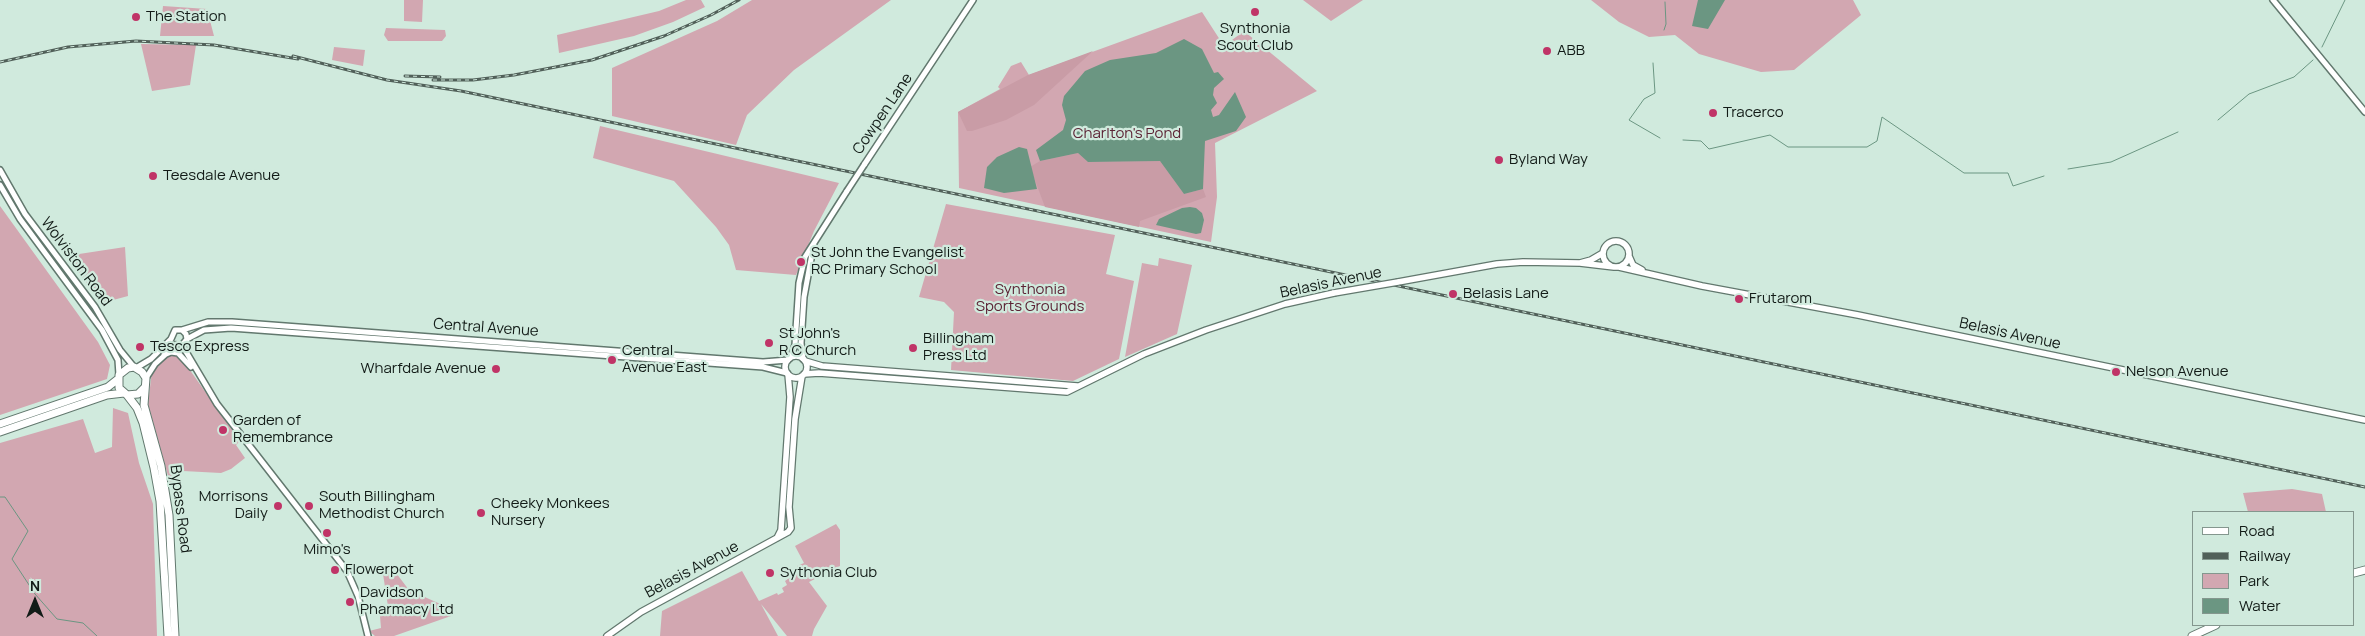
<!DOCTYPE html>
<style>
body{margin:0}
#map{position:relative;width:2365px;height:636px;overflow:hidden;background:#d0eadd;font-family:Manrope,sans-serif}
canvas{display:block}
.legend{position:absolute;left:2192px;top:511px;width:162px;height:115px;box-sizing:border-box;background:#d0eadd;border:1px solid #84978e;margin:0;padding:6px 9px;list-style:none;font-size:15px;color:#121b17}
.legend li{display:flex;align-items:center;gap:10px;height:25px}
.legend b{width:25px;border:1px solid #84978e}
.north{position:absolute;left:10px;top:576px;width:50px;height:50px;-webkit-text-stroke:4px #d0eadd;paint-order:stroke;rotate:0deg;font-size:14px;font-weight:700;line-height:20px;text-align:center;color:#121b17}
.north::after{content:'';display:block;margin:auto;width:18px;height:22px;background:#121b17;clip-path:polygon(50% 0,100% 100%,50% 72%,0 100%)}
</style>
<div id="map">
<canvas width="2365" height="636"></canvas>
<ul class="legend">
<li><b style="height:6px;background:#fff"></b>Road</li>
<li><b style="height:6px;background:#516059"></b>Railway</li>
<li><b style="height:14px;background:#d2a7b1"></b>Park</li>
<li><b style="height:14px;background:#6b9682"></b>Water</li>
</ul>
<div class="north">N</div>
</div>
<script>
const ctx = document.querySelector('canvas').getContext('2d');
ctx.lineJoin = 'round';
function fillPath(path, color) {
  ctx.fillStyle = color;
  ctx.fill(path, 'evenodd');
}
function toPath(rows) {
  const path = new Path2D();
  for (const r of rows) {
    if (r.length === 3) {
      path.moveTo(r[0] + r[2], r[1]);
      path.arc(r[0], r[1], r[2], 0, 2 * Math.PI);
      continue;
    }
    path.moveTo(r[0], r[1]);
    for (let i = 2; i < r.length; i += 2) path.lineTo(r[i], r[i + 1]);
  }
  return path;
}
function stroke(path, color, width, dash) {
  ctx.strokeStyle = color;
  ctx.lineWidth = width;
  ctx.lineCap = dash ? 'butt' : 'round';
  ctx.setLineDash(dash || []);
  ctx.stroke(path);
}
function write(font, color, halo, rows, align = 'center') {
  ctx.font = font + ' Manrope,sans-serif';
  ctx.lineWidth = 4.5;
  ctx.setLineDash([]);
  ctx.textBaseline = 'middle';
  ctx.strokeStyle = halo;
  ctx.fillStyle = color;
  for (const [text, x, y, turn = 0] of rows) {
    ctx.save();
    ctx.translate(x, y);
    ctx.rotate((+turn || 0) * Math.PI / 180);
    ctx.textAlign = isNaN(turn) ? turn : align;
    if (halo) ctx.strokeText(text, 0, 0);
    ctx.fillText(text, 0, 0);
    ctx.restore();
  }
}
fillPath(toPath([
 [404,0,423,0,422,22,404,21],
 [686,0,701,0,705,7,673,22,634,36,559,53,557,35,659,11],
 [752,0,891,0,794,70,747,115,736,145,612,116,612,68,717,21],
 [1303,0,1363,0,1331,21],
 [1591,0,1853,0,1861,15,1794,70,1761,72,1699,54,1675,35,1649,37,1619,22],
 [163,6,207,9,214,36,160,36],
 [1202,12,1224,46,1244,31,1317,91,1215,143,1217,197,1211,242,959,188,958,112,1000,89,998,87,1011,66,1021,62,1029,75],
 [386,28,445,30,446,36,442,41,388,41,384,35],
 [141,44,196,45,190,85,152,91],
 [334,47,365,50,363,66,332,60],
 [600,126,839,183,814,231,796,275,736,270,729,245,716,227,674,181,593,158],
 [946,204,1115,235,1106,274,1134,281,1119,359,1073,381,951,370,954,312,944,302,919,297],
 [0,206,98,342,110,365,107,379,0,415],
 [125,247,128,296,102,303,66,256],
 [1159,258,1192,265,1177,334,1125,357,1142,263,1158,266],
 [172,353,180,356,240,441,236,445,245,458,231,469,221,473,183,471,172,490,148,404,152,371,167,355],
 [113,408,128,413,139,463,153,504,157,636,0,636,0,443,83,419,95,453,112,447],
 [2292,489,2322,494,2326,512,2248,512,2243,493],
 [836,524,840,530,840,566,809,582,827,606,814,629,812,636,787,636,761,604,778,636,660,636,662,611,742,571,759,601,777,593,778,595,784,592,782,588,787,585,785,581,799,571,797,566,804,563,795,546],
 [390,565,409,590,447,607,451,616,394,636,375,636,369,631,381,628,380,616,389,613,383,574]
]), '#d2a7b1');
fillPath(toPath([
 [1093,51,1034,105,1006,120,972,131,967,131,958,112,1028,75],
 [1078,153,1088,162,1160,161,1184,194,1203,189,1206,197,1140,221,1139,227,1045,207,1030,167,1040,161]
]), '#c99ca6');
fillPath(toPath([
 [1698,0,1725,0,1708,29,1692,26],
 [1184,39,1202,49,1214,73,1218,72,1224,79,1214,88,1213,95,1217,103,1211,110,1213,117,1219,115,1235,92,1246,117,1236,131,1205,141,1203,189,1184,194,1160,161,1088,162,1078,153,1040,161,1036,150,1063,130,1066,120,1062,105,1064,96,1085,71,1110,60,1156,53],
 [1019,147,1027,149,1037,189,1004,193,984,188,987,167,997,157],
 [1190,207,1196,208,1202,213,1204,220,1201,233,1196,234,1156,225,1159,219,1182,208]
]), '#6b9682');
stroke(toPath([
 [1664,30,1666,24,1665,2],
 [2322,47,2345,0],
 [1653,63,1655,93,1644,99,1629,120,1660,138],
 [2218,120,2249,94,2294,77,2313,60],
 [1683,140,1701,141,1709,149,1770,135,1788,147,1867,147,1877,141,1882,117,1964,173,2008,173,2013,186,2044,176],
 [2068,169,2111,162,2178,132],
 [0,497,5,497,28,531,12,559,35,594,57,619,83,623,97,636]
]), '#6b9682', 1);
const tertiary = toPath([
 [2273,0,2365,112],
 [864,165,973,0],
 [0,170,25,214,95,307,120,350,134,367],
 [0,185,20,219,102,330,118,360,119,375],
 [182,330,208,322,232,322,763,362,788,360],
 [187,339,204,330,231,328,763,367,787,373],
 [182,345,217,404,347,571,358,596,368,636],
 [164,355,171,352,178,353,191,367],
 [790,358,795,345,799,283,805,257,847,191],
 [803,359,801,343,804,297,814,243],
 [136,368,151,359,171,339,175,330,182,330,186,334,187,339,182,345],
 [146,378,155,364,176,345]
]);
const secondary = toPath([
 [1616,254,13],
 [1629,256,1633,265,1642,270],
 [1580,263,1591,260,1603,253],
 [1619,267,1702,286,1858,315,2365,420],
 [1398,282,1497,264,1523,262,1580,263,1614,267],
 [796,367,11],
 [805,361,822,366,1077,386],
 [804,374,819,373,1067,392,1144,354,1206,330,1285,304,1334,293],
 [777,538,781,530,790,397,788,374],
 [607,636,641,612,788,532,791,528,789,507,795,419,802,376]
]);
const primary = toPath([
 [145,387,138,394,127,395,119,388,119,375,128,368,134,367,142,372,146,378,144,405,161,466,169,515,175,636],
 [127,395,137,408,143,423,154,468,160,501,168,636],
 [0,424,108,387,118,379],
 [0,432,107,395,124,393],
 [2354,573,2365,570],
 [2192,636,2216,625]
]);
stroke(tertiary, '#62786e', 8);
stroke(secondary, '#62786e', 8);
stroke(primary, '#62786e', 9);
stroke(tertiary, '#fff', 5);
stroke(secondary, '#fff', 5.5);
stroke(primary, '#fff', 7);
const rail = toPath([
 [293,56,387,80,461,91,2365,487],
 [0,62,68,47,136,41,214,45,298,59],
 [405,76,440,77],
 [433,80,473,80,514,75,592,60,664,36,711,15,739,0]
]);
stroke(rail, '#516059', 3);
stroke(rail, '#d0eadd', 1, [4]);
const tertiaryBridge = toPath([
 [847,191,864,165]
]);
const secondaryBridge = toPath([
 [1334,293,1398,282]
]);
stroke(tertiaryBridge, '#62786e', 8, []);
stroke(secondaryBridge, '#62786e', 8, []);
stroke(tertiaryBridge, '#fff', 5);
stroke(secondaryBridge, '#fff', 5.5);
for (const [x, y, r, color] of [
 [1255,12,5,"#c03467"],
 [136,17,5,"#c03467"],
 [1547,51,5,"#c03467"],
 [1713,113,5,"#c03467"],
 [1499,160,5,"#c03467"],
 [153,176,5,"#c03467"],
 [801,262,5,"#c03467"],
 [1453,294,5,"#c03467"],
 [1739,299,5,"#c03467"],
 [769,343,5,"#c03467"],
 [140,347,5,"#c03467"],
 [913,348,5,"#c03467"],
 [612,360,5,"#c03467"],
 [496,369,5,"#c03467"],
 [2116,372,5,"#c03467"],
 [223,430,5,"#c03467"],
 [278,506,5,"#c03467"],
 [309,506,5,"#c03467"],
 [481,513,5,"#c03467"],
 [327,533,5,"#c03467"],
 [335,570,5,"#c03467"],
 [770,573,5,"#c03467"],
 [350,602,5,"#c03467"]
]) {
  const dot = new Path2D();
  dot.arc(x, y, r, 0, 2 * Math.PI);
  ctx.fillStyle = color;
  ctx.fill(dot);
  stroke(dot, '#d0eadd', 2);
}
write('15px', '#121b17', '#d0eadd', [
 ["The Station",146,17],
 ["Synthonia",1255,29,"center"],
 ["Scout Club",1255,46,"center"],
 ["ABB",1557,51],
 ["Tracerco",1723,113],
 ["Byland Way",1509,160],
 ["Teesdale Avenue",163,176],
 ["St John the Evangelist",811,253],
 ["RC Primary School",811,270],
 ["Belasis Lane",1463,294],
 ["Frutarom",1749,299],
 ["St John's",779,334],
 ["R C Church",779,351],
 ["Billingham",923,339],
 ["Press Ltd",923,356],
 ["Tesco Express",150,347],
 ["Central",622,351],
 ["Avenue East",622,368],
 ["Wharfdale Avenue",486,369,"right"],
 ["Nelson Avenue",2126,372],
 ["Garden of",233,421],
 ["Remembrance",233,438],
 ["Morrisons",268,497,"right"],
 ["Daily",268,514,"right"],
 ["South Billingham",319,497],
 ["Methodist Church",319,514],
 ["Cheeky Monkees",491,504],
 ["Nursery",491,521],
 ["Mimo's",327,550,"center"],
 ["Flowerpot",345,570],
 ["Sythonia Club",780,573],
 ["Davidson",360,593],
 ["Pharmacy Ltd",360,610]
], 'left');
write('15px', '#121b17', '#d0eadd', [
 ["Cowpen Lane",883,114,-56],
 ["Wolviston Road",76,262,53],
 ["Belasis Avenue",1331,283,-12],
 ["Central Avenue",486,328,4],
 ["Belasis Avenue",2010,334,12],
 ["Bypass Road",180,509,83],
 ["Belasis Avenue",692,570,-28]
]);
write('15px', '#5c2335', '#d0eadd', [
 ["Charlton's Pond",1127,134],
 ["Synthonia",1030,290],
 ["Sports Grounds",1030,307]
]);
</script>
